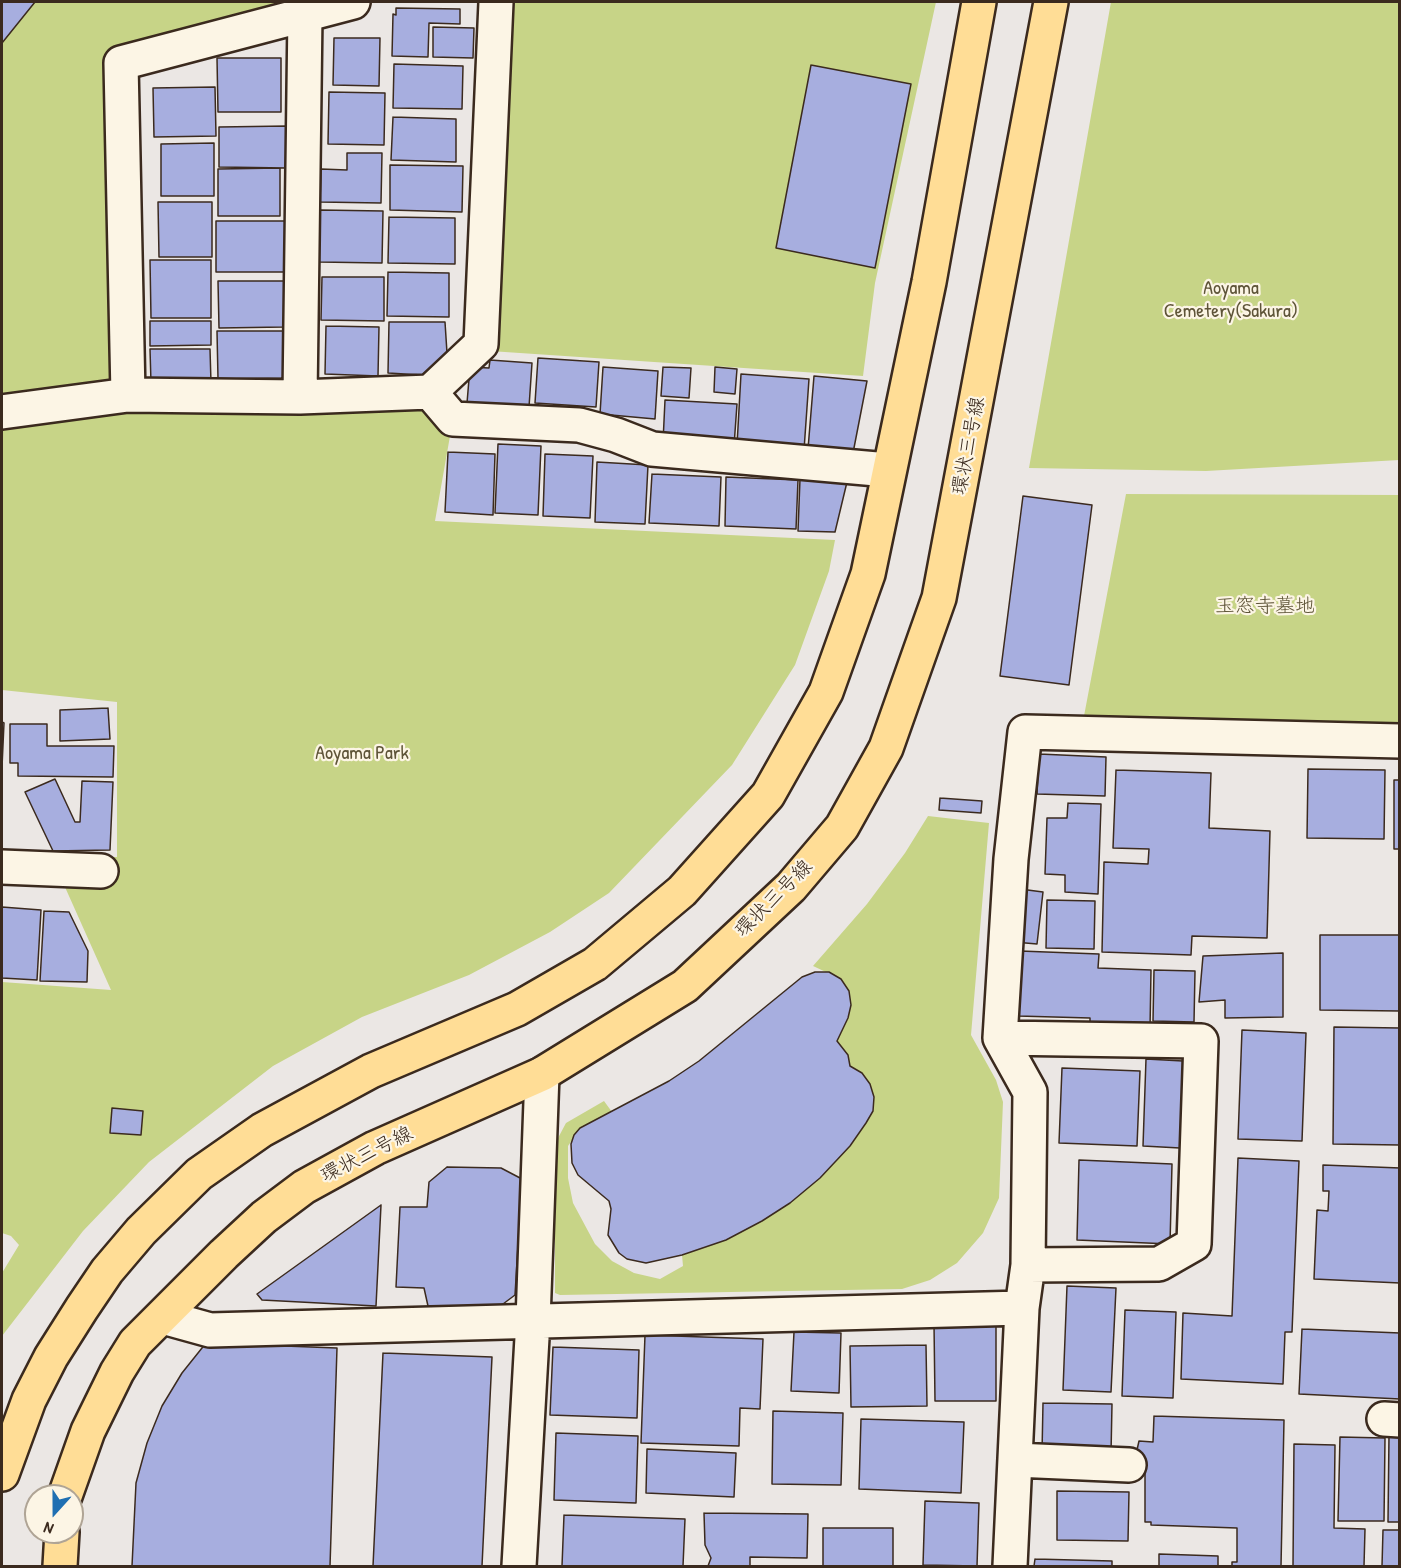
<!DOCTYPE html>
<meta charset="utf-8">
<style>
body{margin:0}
#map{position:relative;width:1401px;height:1568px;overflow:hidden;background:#ebe7e4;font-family:"Patrick Hand",sans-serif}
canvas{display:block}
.frame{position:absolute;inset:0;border:3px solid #3b2a1e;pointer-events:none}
.north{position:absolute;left:24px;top:1484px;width:60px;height:60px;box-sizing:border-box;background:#fcf5e5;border:2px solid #afa495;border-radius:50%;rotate:201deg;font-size:16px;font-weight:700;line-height:24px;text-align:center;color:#3b2a1e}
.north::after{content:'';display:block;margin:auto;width:21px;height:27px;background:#1f6fb2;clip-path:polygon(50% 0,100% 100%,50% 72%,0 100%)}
</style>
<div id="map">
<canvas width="1401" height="1568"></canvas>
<div class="frame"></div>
<div class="north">N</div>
</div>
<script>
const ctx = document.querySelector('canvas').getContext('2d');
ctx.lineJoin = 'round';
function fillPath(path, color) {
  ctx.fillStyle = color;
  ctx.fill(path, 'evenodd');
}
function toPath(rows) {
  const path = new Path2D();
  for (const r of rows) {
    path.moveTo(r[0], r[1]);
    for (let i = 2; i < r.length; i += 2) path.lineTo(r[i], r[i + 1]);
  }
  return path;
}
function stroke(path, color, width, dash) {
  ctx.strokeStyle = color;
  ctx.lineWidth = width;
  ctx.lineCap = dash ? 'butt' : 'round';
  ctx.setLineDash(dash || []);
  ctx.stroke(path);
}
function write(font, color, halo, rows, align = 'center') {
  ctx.font = font + ' "Patrick Hand","Klee One",sans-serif';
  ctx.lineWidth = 4.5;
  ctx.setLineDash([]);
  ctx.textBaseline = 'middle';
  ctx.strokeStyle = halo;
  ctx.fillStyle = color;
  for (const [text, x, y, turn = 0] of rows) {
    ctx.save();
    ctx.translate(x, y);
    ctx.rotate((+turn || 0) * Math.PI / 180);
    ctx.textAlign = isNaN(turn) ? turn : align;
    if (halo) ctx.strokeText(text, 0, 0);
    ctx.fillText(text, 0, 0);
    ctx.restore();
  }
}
fillPath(toPath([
 [2,2,308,2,116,56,128,395,430,392,453,419,435,521,835,540,829,571,795,665,732,765,609,893,550,932,469,975,362,1017,273,1066,149,1162,83,1231,2,1336,2,1273,19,1245,11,1236,2,1233,2,982,111,990,52,858,117,857,117,702,2,690],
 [509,2,936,2,875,283,863,376,490,351],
 [1111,2,1399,2,1399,460,1206,471,1029,468],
 [1126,494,1399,495,1399,723,1084,716],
 [928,816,989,823,971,1035,996,1080,1003,1102,999,1198,983,1233,957,1263,930,1280,902,1289,560,1295,555,1293,555,1152,558,1138,566,1123,604,1101,612,1112,580,1128,568,1146,568,1178,573,1203,595,1244,612,1261,634,1273,660,1279,683,1266,682,1255,726,1240,790,1203,850,1146,873,1111,862,1073,850,1066,847,1055,837,1041,848,1018,851,1005,849,991,841,979,813,966,867,904,905,853]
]), '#c7d487');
const building = toPath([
 [2,2,35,2,2,43,2,2],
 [396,8,460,9,460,24,429,23,428,57,392,56,393,14,396,15,396,8],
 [433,27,474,28,473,58,433,57,433,27],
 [334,38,380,38,379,86,333,85,334,38],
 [217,58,281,58,281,112,218,112,217,58],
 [394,64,463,66,462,109,393,108,394,64],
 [811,65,911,84,875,268,776,248,811,65],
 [215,87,216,136,154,137,153,88,215,87],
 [329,92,385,93,384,145,328,144,329,92],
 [393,117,456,119,456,162,391,160,393,117],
 [287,126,287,168,219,167,219,127,287,126],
 [214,143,214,196,161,196,161,144,214,143],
 [347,153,382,153,381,203,320,202,321,169,347,170,347,153],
 [390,165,463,166,462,212,390,210,390,165],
 [280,168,280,216,218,216,218,169,280,168],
 [158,202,212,202,212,257,159,257,158,202],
 [320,210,383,211,382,263,319,262,320,210],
 [389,217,455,218,455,264,388,263,389,217],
 [216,221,287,221,288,272,216,272,216,221],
 [150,260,211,260,211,318,151,318,150,260],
 [388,272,449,273,449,317,387,316,388,272],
 [322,277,384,277,384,321,321,320,322,277],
 [218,281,284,281,284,327,219,328,218,281],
 [150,321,211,321,211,345,150,346,150,321],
 [389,322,445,322,447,353,422,375,388,373,389,322],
 [326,326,379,327,378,376,325,374,326,326],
 [217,331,285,331,285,378,218,379,217,331],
 [150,349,210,349,211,383,151,383,150,349],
 [538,358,599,362,596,407,535,403,538,358],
 [490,360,532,363,529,407,467,403,470,367,489,368,490,360],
 [603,367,658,371,655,419,600,414,603,367],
 [663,367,691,368,689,398,661,396,663,367],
 [715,367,737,369,735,394,714,392,715,367],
 [741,374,809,379,804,450,737,445,741,374],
 [814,376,867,381,853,453,808,449,814,376],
 [665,400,737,404,734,446,663,442,665,400],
 [498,444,541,446,538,515,495,513,498,444],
 [448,452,495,454,493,515,445,512,448,452],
 [545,454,593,456,590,518,543,516,545,454],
 [597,462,648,465,645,524,595,522,597,462],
 [652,474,721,477,719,526,649,523,652,474],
 [726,477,798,480,796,529,725,526,726,477],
 [800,479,847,482,835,532,798,531,800,479],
 [1023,496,1092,505,1069,685,1000,676,1023,496],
 [108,708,110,739,60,741,60,710,108,708],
 [2,722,4,723,2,767,2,722],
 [10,724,47,724,47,746,114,746,113,777,18,776,18,763,10,763,10,724],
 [1039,754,1106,757,1105,796,1037,794,1039,754],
 [1308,769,1385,770,1384,839,1307,838,1308,769],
 [1116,770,1211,773,1209,828,1270,831,1267,938,1192,936,1191,955,1102,952,1104,862,1148,864,1149,849,1113,848,1116,770],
 [55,779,75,822,80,822,82,781,113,782,110,850,53,851,25,792,55,779],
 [1394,780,1400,780,1400,849,1394,849,1394,780],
 [940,798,982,801,981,813,939,810,940,798],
 [1068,803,1101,804,1098,894,1065,892,1065,875,1045,874,1047,818,1067,818,1068,803],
 [1020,889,1043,892,1037,944,1014,942,1020,889],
 [1047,900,1095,901,1094,949,1046,948,1047,900],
 [2,907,41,910,37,980,2,978,2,907],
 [44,911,69,912,88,951,87,982,40,981,44,911],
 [1320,935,1400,935,1400,1011,1320,1010,1320,935],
 [1020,951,1099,954,1098,968,1151,970,1150,1029,1090,1027,1090,1018,1018,1016,1020,951],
 [1283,953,1283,1017,1225,1018,1225,1000,1199,1002,1203,956,1283,953],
 [1154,970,1195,971,1194,1022,1153,1021,1154,970],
 [815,972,829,972,841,979,849,991,851,1005,848,1018,837,1041,848,1055,850,1066,862,1073,870,1084,874,1097,873,1111,866,1123,850,1146,820,1178,790,1203,762,1221,726,1240,682,1255,646,1263,627,1259,619,1253,608,1235,611,1209,609,1201,578,1175,572,1163,571,1144,574,1135,580,1128,669,1081,699,1061,802,977,815,972],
 [1334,1027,1400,1028,1400,1145,1333,1144,1334,1027],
 [1242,1030,1306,1033,1302,1141,1238,1139,1242,1030],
 [1146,1059,1183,1061,1180,1148,1143,1146,1146,1059],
 [1062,1068,1140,1071,1137,1146,1059,1143,1062,1068],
 [112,1108,143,1111,141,1135,110,1133,112,1108],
 [1238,1158,1299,1161,1292,1332,1285,1332,1283,1384,1181,1379,1183,1313,1232,1316,1238,1158],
 [1079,1160,1172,1164,1170,1244,1077,1240,1079,1160],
 [1323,1165,1400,1168,1400,1283,1314,1279,1317,1210,1328,1211,1329,1191,1323,1191,1323,1165],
 [447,1167,501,1168,522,1179,515,1295,495,1310,428,1306,424,1288,396,1287,400,1207,427,1207,429,1182,447,1167],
 [381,1205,376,1306,262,1300,257,1294,381,1205],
 [1067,1286,1116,1288,1111,1392,1063,1390,1067,1286],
 [1125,1310,1176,1312,1173,1398,1122,1396,1125,1310],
 [934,1324,996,1324,996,1401,935,1401,934,1324],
 [1302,1329,1400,1333,1400,1399,1299,1394,1302,1329],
 [794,1332,841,1333,839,1393,791,1391,794,1332],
 [645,1335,763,1339,760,1409,740,1408,739,1446,641,1443,645,1335],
 [206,1343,337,1348,330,1566,132,1566,136,1483,147,1443,162,1406,182,1373,206,1343],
 [926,1345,927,1406,851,1407,850,1346,926,1345],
 [553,1347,639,1350,637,1418,550,1415,553,1347],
 [383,1353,492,1357,482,1566,373,1566,383,1353],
 [1043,1403,1112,1404,1111,1454,1042,1453,1043,1403],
 [773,1411,843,1413,841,1485,772,1484,773,1411],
 [1154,1416,1284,1420,1281,1566,1232,1566,1232,1562,1237,1562,1237,1528,1151,1525,1151,1522,1145,1522,1145,1473,1132,1472,1139,1441,1153,1442,1154,1416],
 [861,1419,964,1422,961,1493,859,1489,861,1419],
 [556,1433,638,1436,636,1503,554,1500,556,1433],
 [1389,1435,1400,1435,1400,1522,1388,1522,1389,1435],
 [1340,1437,1385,1438,1384,1521,1338,1521,1340,1437],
 [1294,1444,1335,1445,1334,1528,1365,1529,1364,1566,1293,1566,1294,1444],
 [647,1449,736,1453,734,1497,646,1493,647,1449],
 [1057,1491,1129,1492,1128,1541,1057,1540,1057,1491],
 [925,1501,979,1503,977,1566,923,1565,925,1501],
 [704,1513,808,1514,807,1558,750,1557,750,1566,708,1566,711,1558,705,1545,704,1513],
 [564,1515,685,1519,683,1566,562,1566,564,1515],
 [823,1528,893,1528,893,1566,823,1566,823,1528],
 [1383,1530,1400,1530,1400,1566,1382,1566,1383,1530],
 [1159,1554,1218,1556,1218,1566,1159,1566,1159,1554],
 [1035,1559,1112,1561,1112,1566,1034,1566,1035,1559]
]);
fillPath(building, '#a7aedf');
stroke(building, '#3b2a1e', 1.5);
const minor = toPath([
 [430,392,453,419,579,425,616,435,652,449,888,470],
 [128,395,300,397,430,392,481,344,496,2],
 [300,397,305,14],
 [2,412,128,395,121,63,353,2],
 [2,867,101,871],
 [1000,1038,1201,1041,1194,1244,1159,1264,1028,1265],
 [163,1317,210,1330,1022,1308],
 [1384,1419,1400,1420],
 [1015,1460,1129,1465],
 [519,1566,533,1320,542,1074],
 [1010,1566,1022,1308,1028,1265,1030,1092,1000,1038,1011,859,1025,732,1400,741]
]);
const major = toPath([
 [2,1474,29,1400,51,1357,82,1308,107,1271,141,1231,199,1174,262,1130,371,1071,517,1009,595,964,682,891,768,795,826,692,868,574,929,282,979,2],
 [65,1496,88,1431,117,1372,135,1343,224,1254,264,1217,304,1187,375,1148,542,1074,685,986,791,887,842,827,886,748,939,598,1051,2],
 [60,1566,62,1532]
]);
stroke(minor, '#3b2a1e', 38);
stroke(major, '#3b2a1e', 38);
stroke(minor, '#fcf5e5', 33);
stroke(major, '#ffdd96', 33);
write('20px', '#5e5438', '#fcf5e5', [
 ["Aoyama",1231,289],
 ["Cemetery(Sakura)",1231,312],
 ["玉窓寺墓地",1265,607],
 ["Aoyama Park",362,754]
]);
write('20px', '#3b2a1e', '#fcf5e5', [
 ["環状三号線",969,446,-79],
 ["環状三号線",774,899,-45],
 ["環状三号線",367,1155,-27]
]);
</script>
